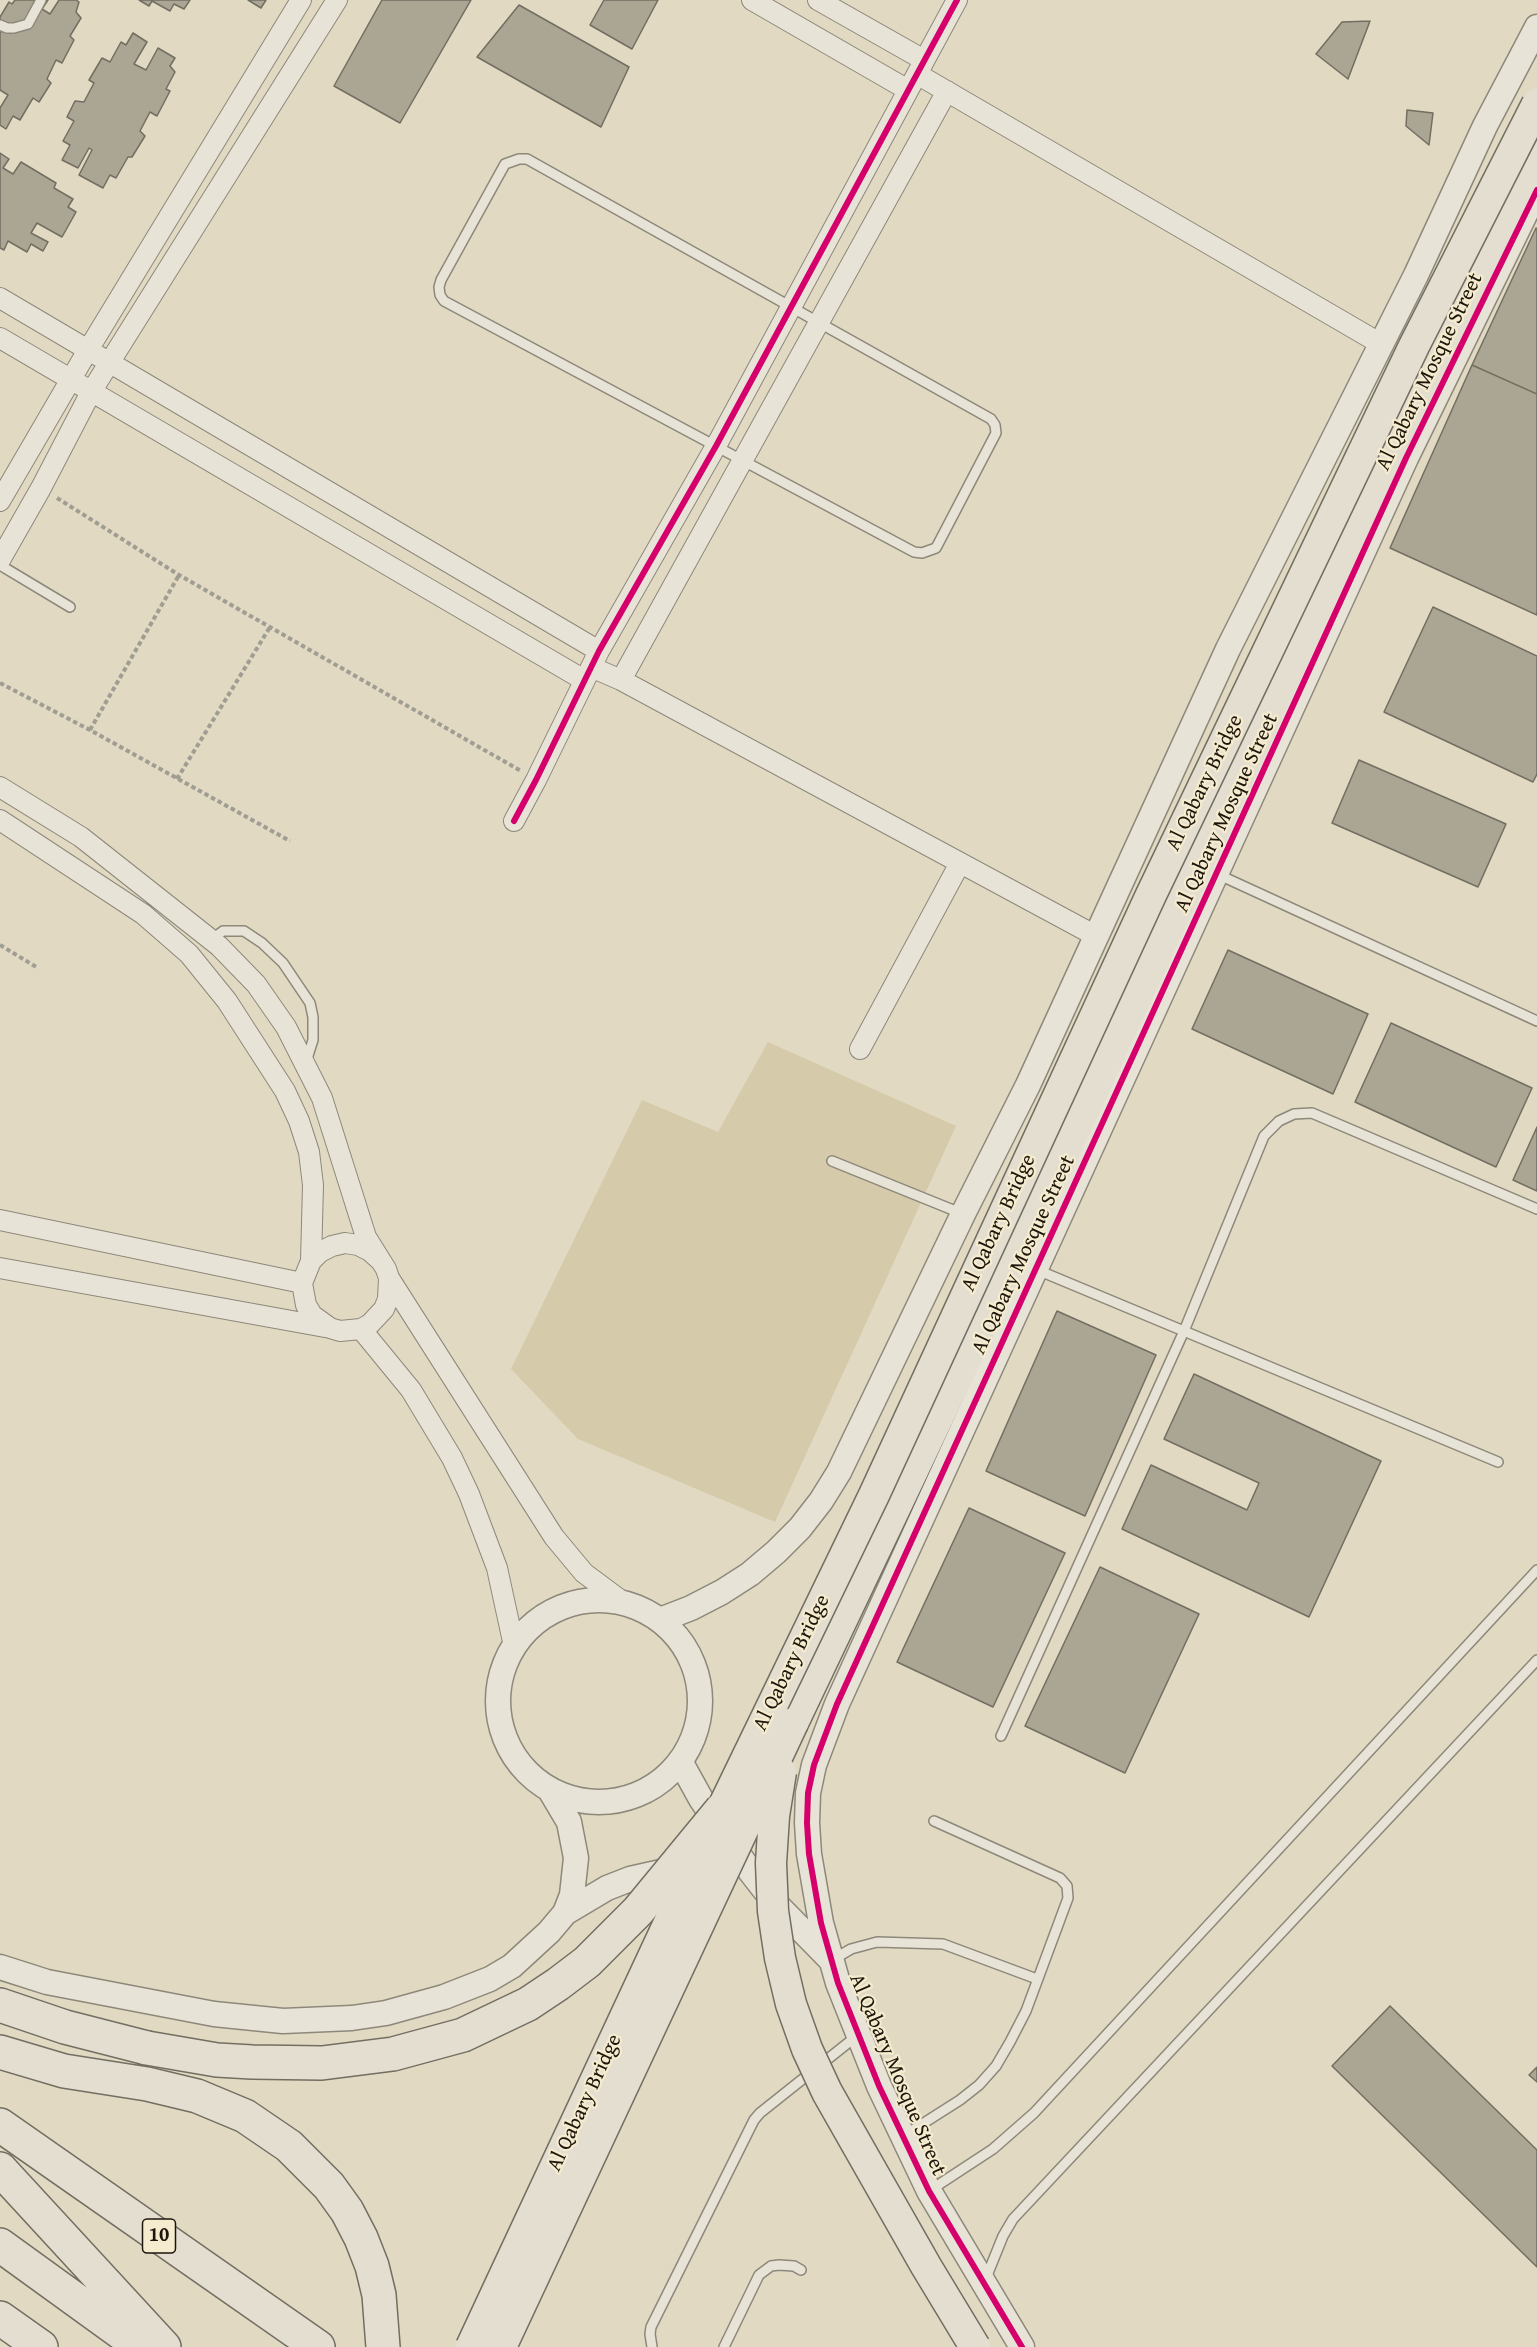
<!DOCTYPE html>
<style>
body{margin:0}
canvas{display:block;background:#e1d9c1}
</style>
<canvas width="1537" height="2347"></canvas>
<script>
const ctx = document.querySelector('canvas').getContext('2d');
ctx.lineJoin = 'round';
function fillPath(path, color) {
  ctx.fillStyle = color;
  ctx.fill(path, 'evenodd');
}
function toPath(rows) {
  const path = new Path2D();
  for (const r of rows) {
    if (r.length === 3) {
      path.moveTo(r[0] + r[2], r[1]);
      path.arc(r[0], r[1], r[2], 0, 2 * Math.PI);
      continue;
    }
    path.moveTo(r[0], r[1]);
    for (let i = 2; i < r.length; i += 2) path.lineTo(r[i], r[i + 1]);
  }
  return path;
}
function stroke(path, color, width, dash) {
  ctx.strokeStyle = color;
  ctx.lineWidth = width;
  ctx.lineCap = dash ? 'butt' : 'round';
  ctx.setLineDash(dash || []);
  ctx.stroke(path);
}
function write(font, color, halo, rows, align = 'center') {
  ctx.font = font + ' "Gentium Book Plus",serif';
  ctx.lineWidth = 4.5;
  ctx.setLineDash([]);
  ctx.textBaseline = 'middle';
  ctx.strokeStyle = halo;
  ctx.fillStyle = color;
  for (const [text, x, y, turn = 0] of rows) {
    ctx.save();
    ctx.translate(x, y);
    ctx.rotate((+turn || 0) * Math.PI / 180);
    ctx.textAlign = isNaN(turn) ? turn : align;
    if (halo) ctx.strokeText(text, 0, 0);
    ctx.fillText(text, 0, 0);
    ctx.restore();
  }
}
fillPath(toPath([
 [768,1042,956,1126,775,1522,578,1439,511,1369,642,1100,718,1132]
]), '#d5caaa');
const building = toPath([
 [15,0,48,0,42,9,50,14,59,0,76,0,79,2,76,12,81,18,70,36,74,40,62,63,56,60,47,79,51,83,39,102,33,98,20,120,13,116,6,129,0,125,0,108,8,95,0,90,0,33,6,24,0,20,0,17,9,2,12,4,15,0],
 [139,0,190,0,184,9,174,4,170,11,152,1,149,6,139,0],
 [248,0,266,0,261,8,248,0],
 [382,0,471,0,400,123,334,86,382,0],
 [604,0,658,0,632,49,590,25,604,0],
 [519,5,629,67,601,127,477,57,519,5],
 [1370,21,1348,79,1316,54,1342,22,1370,21],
 [133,33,147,42,134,64,146,70,158,48,175,58,170,66,175,72,166,89,170,91,157,116,150,112,140,131,145,136,132,157,128,157,116,178,110,175,103,188,79,175,92,150,89,148,78,168,62,160,70,145,63,141,74,121,67,117,75,101,84,102,94,83,89,80,102,58,110,62,121,42,126,45,133,33],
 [1407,110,1433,113,1429,145,1406,126,1407,110],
 [0,153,9,159,3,168,13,174,21,162,56,183,54,188,73,199,68,207,76,212,62,237,37,223,31,233,48,242,43,251,31,244,27,252,8,241,4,250,0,248,0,153],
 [1536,228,1537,229,1537,394,1472,365,1536,228],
 [1472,365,1537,394,1537,615,1390,548,1472,365],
 [1433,607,1537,656,1537,774,1533,782,1384,712,1433,607],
 [1359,760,1506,824,1478,887,1332,823,1359,760],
 [1228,950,1368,1014,1333,1094,1192,1029,1228,950],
 [1391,1023,1532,1088,1496,1167,1355,1102,1391,1023],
 [1537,1127,1537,1191,1513,1180,1537,1127],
 [1057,1311,1156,1355,1085,1516,986,1471,1057,1311],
 [1194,1374,1381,1461,1309,1617,1122,1529,1151,1465,1247,1510,1259,1483,1164,1439,1194,1374],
 [969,1508,1065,1553,993,1707,897,1662,969,1508],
 [1100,1567,1199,1614,1125,1773,1025,1726,1100,1567],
 [1390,2006,1537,2150,1537,2267,1332,2066,1390,2006],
 [1537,2067,1537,2082,1529,2075,1537,2067]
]);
fillPath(building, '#aba594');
stroke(building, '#726e61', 1.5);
const service = toPath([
 [0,25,7,28,14,28,28,24,41,0],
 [519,159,527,159,991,419,995,425,996,433,936,548,922,553,914,552,444,301,440,295,439,287,441,280,505,164,519,159],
 [0,565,70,607],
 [1217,874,1537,1021],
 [211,940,223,931,244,931,262,943,283,963,310,1003,313,1017,313,1040,306,1062],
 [832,1161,963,1214],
 [1035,1269,1498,1462],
 [1001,1736,1184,1331,1264,1136,1279,1121,1294,1114,1312,1113,1537,1209],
 [834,1959,851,1949,877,1942,943,1944,1037,1979],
 [905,2135,960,2100,979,2085,996,2066,1010,2042,1026,2011,1068,1898,1067,1886,1060,1878,934,1821],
 [929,2191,993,2149,1034,2113,1537,1570],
 [986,2278,1003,2236,1013,2219,1537,1660],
 [652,2347,650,2334,651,2327,754,2120,760,2113,858,2035],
 [724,2347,759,2275,771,2266,779,2265,794,2266,801,2270]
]);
const minor = toPath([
 [752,0,908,90],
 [818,0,924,60],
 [917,74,1381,344],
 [0,298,599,651],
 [0,338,584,680],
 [0,501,88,350,301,0],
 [0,560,41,488,91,392,337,0],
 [591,667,621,680,1096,936],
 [621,680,947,91],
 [0,787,81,837,219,946,256,984,286,1027,322,1098,366,1237,386,1269,389,1278,388,1299,384,1309,370,1324,361,1329,340,1331,330,1328,312,1315,306,1305,302,1283,311,1261,320,1252,332,1246,345,1243,358,1245,370,1251,380,1260],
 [0,820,143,914,189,954,227,1001,285,1091,299,1121,309,1152,313,1185,311,1261],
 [514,821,536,780,599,651,716,446,957,0],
 [860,1049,960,863],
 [0,1220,302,1283],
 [0,1268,325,1327],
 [389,1278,554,1537,584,1573,623,1602],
 [361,1329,411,1390,452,1458,469,1494,497,1568,514,1646]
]);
const tertiary = toPath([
 [599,1701,101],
 [660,1620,691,1608,722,1592,750,1574,776,1552,800,1528,821,1501,839,1472,963,1214,1028,1085,1228,649,1416,275,1485,126,1537,27],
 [680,1761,701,1799,750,1871,775,1903,830,1959],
 [565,1913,607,1888,630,1879,679,1868],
 [0,1967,47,1982,214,2014,283,2021,352,2018,386,2013,444,1997,490,1979,512,1966,549,1932,565,1913,572,1895,576,1858,569,1822,550,1790],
 [1022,2347,929,2191,879,2086,838,1983,821,1923,809,1854,807,1823,808,1793,814,1765,837,1704,1406,458,1537,190]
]);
const primary = toPath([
 [793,1723,1088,1102,1399,431,1490,245,1537,155]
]);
const motorway = toPath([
 [0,2005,65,2027,147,2048],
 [0,2052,64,2071,147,2084,197,2096,245,2116,289,2146,329,2186,347,2211,361,2238,372,2266,379,2295,383,2347],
 [0,2125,318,2347],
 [0,2169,164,2347],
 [0,2245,141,2347],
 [0,2318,41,2347]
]);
stroke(service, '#8d887a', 12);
stroke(minor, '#8d887a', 22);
stroke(tertiary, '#8d887a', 27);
stroke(primary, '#726e61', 33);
stroke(motorway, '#726e61', 36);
stroke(toPath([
 [57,498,179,575,521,771],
 [0,683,90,730,290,841],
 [90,730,179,575],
 [177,779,270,627],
 [0,945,38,968]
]), '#a09d93', 4, [4.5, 3]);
stroke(service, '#e7e3d7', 9);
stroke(minor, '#e7e3d7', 20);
stroke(tertiary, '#e7e3d7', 24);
stroke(primary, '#e3ded0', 30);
stroke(motorway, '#e3ded0', 33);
const primaryBridge = toPath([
 [781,1772,774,1816,771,1863,773,1911,780,1958,791,2004,807,2049,827,2092,926,2266,975,2347],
 [471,2347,722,1809,874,1495,1150,897,1414,346,1537,104],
 [501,2347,793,1723]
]);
const motorwayBridge = toPath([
 [147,2048,217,2060,252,2062,322,2063,393,2054,463,2035,528,2004,558,1984,587,1962,638,1911,722,1809]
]);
stroke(primaryBridge, '#726e61', 33, []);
stroke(motorwayBridge, '#726e61', 36, []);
stroke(primaryBridge, '#e3ded0', 30);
stroke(motorwayBridge, '#e3ded0', 33);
stroke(toPath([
 [514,821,536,780,599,651,716,446,957,0],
 [1022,2347,929,2191,879,2086,838,1983,821,1923,809,1854,807,1823,808,1793,814,1765,837,1704,1406,458,1537,190]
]), '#d6006c', 6);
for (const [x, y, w] of [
 [159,2236,33]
]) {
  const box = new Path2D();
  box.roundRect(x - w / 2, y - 17, w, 34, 4.5);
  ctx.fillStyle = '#f5ebce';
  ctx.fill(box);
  stroke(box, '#1e160d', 1.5);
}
write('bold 20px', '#1e160d', null, [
 ["10",159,2236]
]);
write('21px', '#1e160d', '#f5ebce', [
 ["Al Qabary Mosque Street",1430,372,-64],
 ["Al Qabary Bridge",1205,783,-64],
 ["Al Qabary Mosque Street",1227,813,-65],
 ["Al Qabary Bridge",999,1223,-65],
 ["Al Qabary Mosque Street",1024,1255,-65],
 ["Al Qabary Bridge",792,1663,-64],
 ["Al Qabary Mosque Street",897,2075,67],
 ["Al Qabary Bridge",585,2103,-65]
]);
</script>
